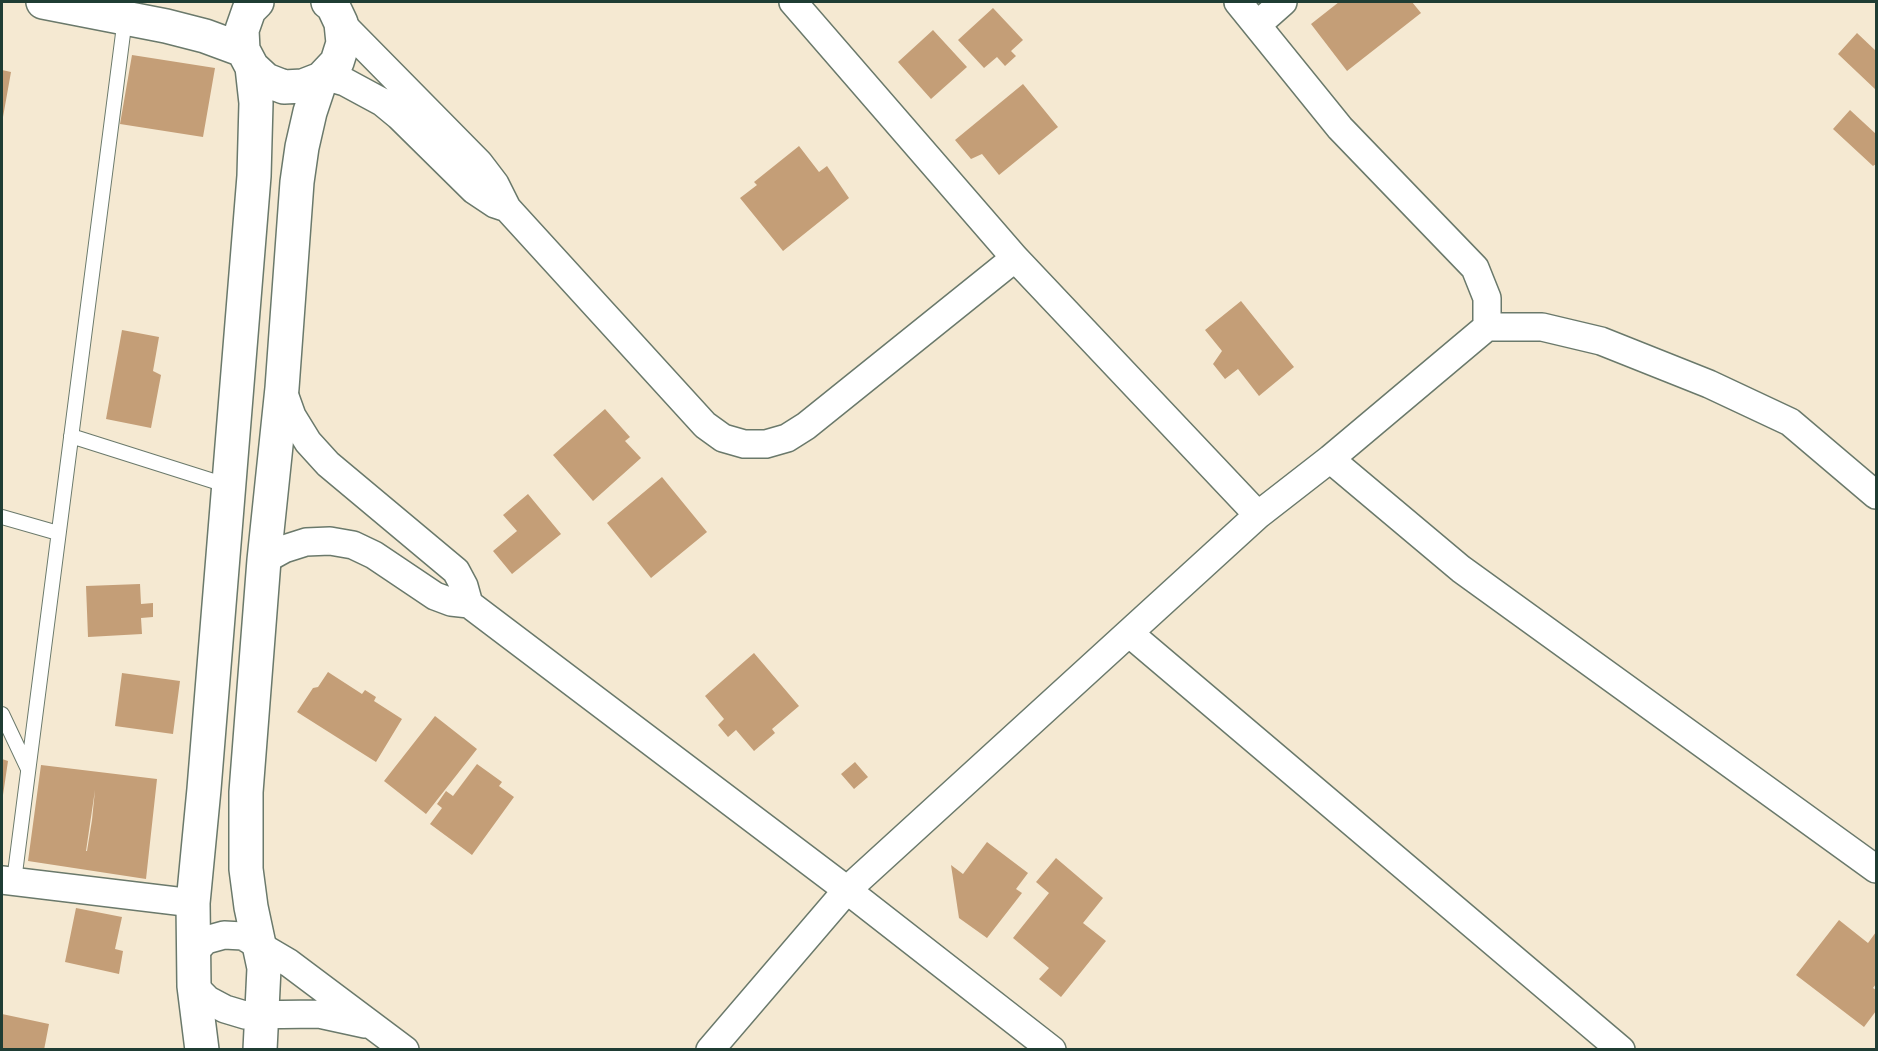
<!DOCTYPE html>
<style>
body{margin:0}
#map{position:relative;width:1878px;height:1051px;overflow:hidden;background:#f5e9d2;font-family:"Sorts Mill Goudy",serif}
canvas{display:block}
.frame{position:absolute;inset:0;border:3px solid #1f3d34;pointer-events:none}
</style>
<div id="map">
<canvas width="1878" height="1051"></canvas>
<div class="frame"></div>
</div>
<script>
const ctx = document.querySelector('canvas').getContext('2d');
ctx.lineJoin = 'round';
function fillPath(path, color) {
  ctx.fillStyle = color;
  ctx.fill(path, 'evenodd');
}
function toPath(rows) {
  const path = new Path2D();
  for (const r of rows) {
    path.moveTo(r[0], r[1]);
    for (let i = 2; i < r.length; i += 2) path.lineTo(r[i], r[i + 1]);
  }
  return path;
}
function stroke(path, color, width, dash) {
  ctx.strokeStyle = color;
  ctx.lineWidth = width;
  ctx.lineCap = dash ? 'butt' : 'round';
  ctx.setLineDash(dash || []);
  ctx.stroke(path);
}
fillPath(toPath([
 [1339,2,1412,2,1421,13,1347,71,1311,24],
 [993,8,1023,40,1011,51,1016,56,1005,66,997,57,984,68,958,40],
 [933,30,967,67,931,99,898,62],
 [1857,33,1876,51,1876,90,1838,54],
 [132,55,215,68,203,137,120,124],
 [2,70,11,72,3,117,2,116],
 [1023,84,1058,127,999,175,982,154,971,159,955,140],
 [1850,110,1876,134,1876,164,1873,166,1833,129],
 [799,146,819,172,827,166,849,198,783,251,740,198,757,185,754,182],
 [1241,301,1294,367,1259,396,1238,369,1225,379,1213,364,1222,351,1205,330],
 [122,330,159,337,153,371,161,375,151,428,106,419],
 [605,409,630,437,625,441,641,458,593,501,553,455],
 [662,477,707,532,651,578,607,523],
 [528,494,561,534,512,574,493,551,517,531,503,515],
 [140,584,141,604,153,603,153,617,141,618,142,634,88,637,86,586],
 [754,653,799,706,772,729,775,733,754,751,736,730,728,737,718,725,724,719,705,696],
 [328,672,362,694,365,690,376,697,374,701,402,719,376,762,297,712,313,688,318,687],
 [122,673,180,681,173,734,115,726],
 [435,716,477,749,426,814,384,781],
 [2,759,8,761,3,795,2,794],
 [855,762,868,777,854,789,841,774],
 [477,764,502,782,499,786,514,797,472,855,430,824,442,808,437,804,446,791,453,796],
 [41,765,157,779,146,879,28,861],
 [95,790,92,820,87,851,86,851],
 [987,842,1028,873,1016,889,1022,893,987,938,959,918,951,865,963,874],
 [1056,858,1103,898,1083,923,1106,941,1061,997,1039,979,1049,968,1013,938,1049,893,1036,882],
 [76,908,122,917,115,949,123,951,119,974,65,962],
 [1839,920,1868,943,1876,932,1876,984,1873,988,1876,990,1876,1011,1864,1027,1796,975],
 [2,1014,49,1024,44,1050,2,1050]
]), '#c49e77');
const lane = toPath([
 [71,436,229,486],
 [2,517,58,533],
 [2,714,28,769],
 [14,881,125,18]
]);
const street = toPath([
 [793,2,1015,258,1258,515],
 [1238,2,1340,128,1475,268,1487,298,1487,327],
 [341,23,479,163,495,184,507,208,705,425,723,438,744,444,766,444,787,438,806,426,1015,258],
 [1257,25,1283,2],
 [324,76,345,82,382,102,399,116,474,190,495,204,507,208],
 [282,388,292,416,308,442,328,464,456,571,464,586,469,604],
 [1330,459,1461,569,1876,869],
 [264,560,284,549,306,542,330,541,353,545,374,555,435,596,451,602,469,604,847,890,1052,1050],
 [1129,633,1621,1050],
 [2,880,193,903],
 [193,953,206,940,224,935,243,936,289,963,405,1050],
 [194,986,208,1000,225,1009,245,1015,319,1014,365,1024],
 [710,1050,847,890,1258,515,1330,459,1487,327,1542,327,1601,341,1709,384,1790,422,1876,495]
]);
const secondary = toPath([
 [43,2,166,26,205,36,243,50],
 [257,2,249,10,242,30,243,50,252,67,266,80,284,87,303,86,321,79,337,62,343,43,341,23,333,6,328,2],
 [202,1050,194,986,193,903,204,789,254,176,256,103,252,67],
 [260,1050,264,968,251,907,246,869,246,792,264,560,282,388,297,182,302,147,310,112,321,79]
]);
stroke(lane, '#6a796b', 16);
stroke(street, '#6a796b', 30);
stroke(secondary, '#6a796b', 36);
stroke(lane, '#fff', 14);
stroke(street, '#fff', 27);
stroke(secondary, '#fff', 33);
</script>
